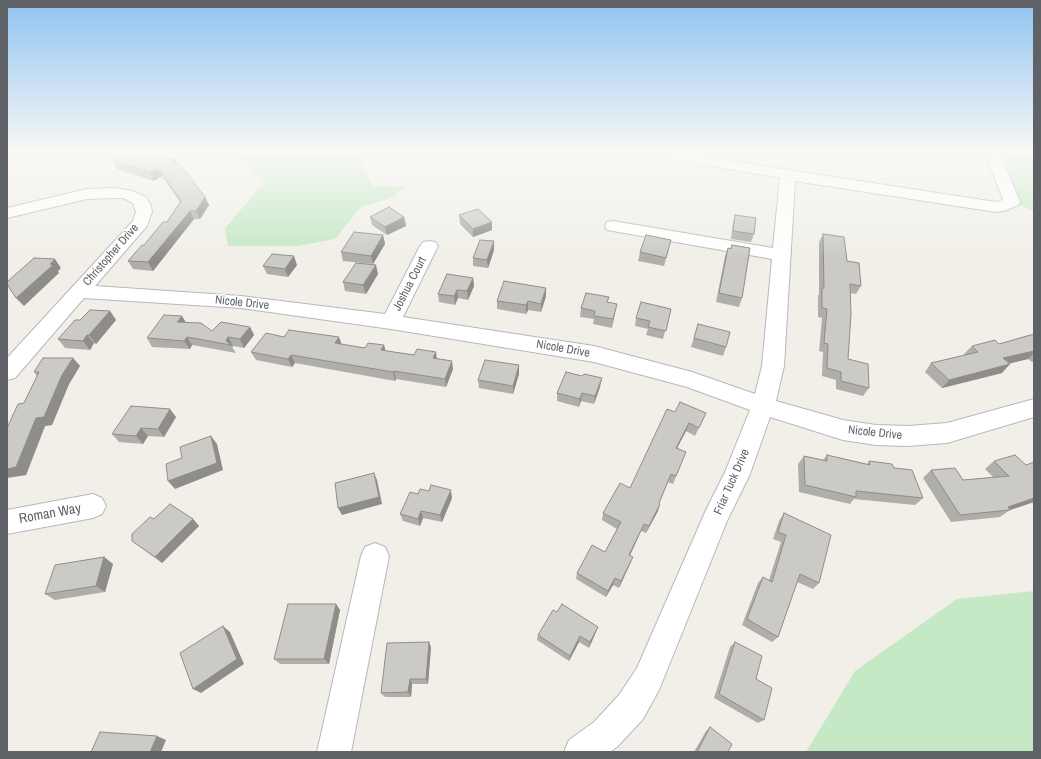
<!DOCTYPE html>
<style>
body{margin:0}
#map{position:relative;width:1041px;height:759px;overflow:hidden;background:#f1efe8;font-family:"Archivo Narrow",sans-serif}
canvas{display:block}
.frame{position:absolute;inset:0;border:8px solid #5f6368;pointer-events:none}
</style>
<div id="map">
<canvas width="1041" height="759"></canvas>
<div class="frame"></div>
</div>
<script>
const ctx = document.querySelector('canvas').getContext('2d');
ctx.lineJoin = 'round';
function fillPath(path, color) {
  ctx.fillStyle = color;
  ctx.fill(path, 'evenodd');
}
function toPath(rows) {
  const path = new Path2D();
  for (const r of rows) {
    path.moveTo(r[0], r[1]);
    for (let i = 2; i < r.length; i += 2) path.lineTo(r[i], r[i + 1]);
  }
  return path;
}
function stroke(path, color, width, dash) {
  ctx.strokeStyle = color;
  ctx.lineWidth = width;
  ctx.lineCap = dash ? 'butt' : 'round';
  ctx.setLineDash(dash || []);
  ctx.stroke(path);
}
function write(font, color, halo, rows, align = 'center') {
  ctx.font = font + ' "Archivo Narrow",sans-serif';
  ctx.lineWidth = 3;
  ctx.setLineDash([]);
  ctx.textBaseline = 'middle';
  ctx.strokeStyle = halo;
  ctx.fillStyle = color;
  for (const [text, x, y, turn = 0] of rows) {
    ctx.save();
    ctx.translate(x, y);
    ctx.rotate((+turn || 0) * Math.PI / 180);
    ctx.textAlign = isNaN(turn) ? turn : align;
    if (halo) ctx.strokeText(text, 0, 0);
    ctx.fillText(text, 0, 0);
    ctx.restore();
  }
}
fillPath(toPath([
 [7,152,355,152,357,153,373,186,406,186,392,198,361,207,335,239,298,246,228,246,225,228,265,181,236,156,97,152,7,154],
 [992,152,1034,152,1034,215,1032,210,1012,202],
 [1034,591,1034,752,806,752,855,671,957,599]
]), '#c5e8c5');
const minor = toPath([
 [648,152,679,152,788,170,996,202,1003,200,985,152,999,152,1020,202,1018,205,1004,211,996,212,795,181,784,366,776,401,843,420,876,425,908,426,947,423,1034,399,1034,417,947,443,908,446,876,445,843,440,770,417,750,474,727,521,659,690,643,719,618,746,610,752,564,752,569,740,594,722,619,695,637,668,706,510,725,472,750,410,687,387,594,362,391,329,241,308,84,298,15,378,7,380,7,358,133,221,136,212,133,203,123,198,115,198,87,199,7,218,7,208,87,189,115,188,132,191,146,197,151,206,152,212,147,226,95,286,241,296,385,314,420,246,423,242,429,241,435,242,438,246,403,317,594,346,692,372,755,394,762,366,772,259,613,231,607,230,605,226,607,222,613,221,773,248,780,178,655,156,650,155,648,152],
 [93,494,102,498,106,506,102,514,93,518,7,534,7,510,93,494],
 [375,543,385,547,389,556,351,752,317,752,361,556,365,547,375,543]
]);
stroke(minor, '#b5b8bc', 2);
fillPath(minor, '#fff');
fillPath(toPath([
 [149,155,178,163,205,197,209,205,200,219,194,219,153,271,133,269,128,261,167,222,180,202,162,176,154,181,117,169,113,161,151,158],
 [459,215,492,222,492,230,473,237,460,224],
 [735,215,754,234,751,242,731,239,733,223],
 [370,217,404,217,406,226,387,235,372,225],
 [823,234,847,261,861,286,856,294,850,293,848,359,869,388,863,396,836,389,836,380,822,376,823,352,819,351,822,318,818,317,818,296,819,294,819,242],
 [383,235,385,244,373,264,343,261,341,252],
 [671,240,664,266,638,261,640,252],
 [494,241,494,250,488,268,473,266,473,258],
 [732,245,742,298,739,307,716,302,725,256,728,248,730,249],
 [297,265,288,277,267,274,263,266],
 [378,274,366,294,345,291,343,282],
 [473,278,474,286,468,300,458,298,455,305,439,302,438,294],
 [546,296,541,312,528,310,526,314,497,309,497,301],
 [608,302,615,312,612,328,593,324,594,319,580,317,581,308],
 [671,309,663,339,646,335,648,329,635,326,636,318],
 [110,311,116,320,96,344,94,343,90,350,65,348,58,339,80,320],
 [186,322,212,331,250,327,254,335,244,348,233,346,232,347,236,353,192,345,190,349,152,347,147,338],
 [698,324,726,347,723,356,691,347],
 [1034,334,1034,361,1032,362,1028,359,1009,363,1002,373,942,388,925,372,931,363,965,355,964,354,972,346,999,344],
 [284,337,341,344,365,348,384,345,385,351,437,358,453,369,446,387,396,379,395,381,295,363,292,367,256,360,251,352],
 [73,358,80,366,69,384,52,425,45,426,26,475,24,403,37,376,34,372],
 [519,365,519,374,513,394,479,388,478,380],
 [600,387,594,404,581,401,579,407,557,401,557,393],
 [675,412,706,413,695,436,686,431,677,448,686,452,673,484,668,482,659,503,658,511,646,533,641,531,630,555,630,564,619,588,613,585,606,597,576,579,577,573,605,552,617,529,602,520,603,513,630,488],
 [176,417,164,437,148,436,143,444,119,442,112,434],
 [827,455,867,464,869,461,894,468,923,498,915,505,854,499,850,504,799,492,798,464,804,456,823,460],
 [994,461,1026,465,1034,462,1034,502,1010,510,1000,517,951,522,923,478,931,470,963,480,993,477,985,469],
 [418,494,452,498,442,522,423,518,420,526,403,521,400,514],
 [784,513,819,583,813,589,797,582,778,637,772,642,742,625,758,583,763,577,769,580,781,542,773,539,779,521],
 [154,519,193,519,199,526,162,563,140,547,132,541],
 [104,557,113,564,105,592,55,600,45,594],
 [336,604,340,610,329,664,280,664,274,659],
 [557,612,598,627,596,632,589,648,579,642,569,661,537,640,538,635],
 [735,642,756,679,764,720,758,723,714,698,730,647],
 [431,647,428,684,412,684,411,697,385,697,381,693],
 [710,727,728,752,694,752,706,731]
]), '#afaea9');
fillPath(toPath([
 [175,158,179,166,170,161],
 [158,168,162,176,154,181,150,172],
 [205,197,209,205,200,219,196,211],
 [190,211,194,219,153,271,148,262],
 [404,217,406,226,387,235,385,227],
 [492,222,492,230,473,237,473,229],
 [383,235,385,244,373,264,371,256],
 [494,241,494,250,488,268,487,260],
 [294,256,297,265,288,277,285,269],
 [55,259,61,268,58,271,59,273,24,306,16,298],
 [376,265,378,274,366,294,363,285],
 [473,278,474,286,468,300,467,291],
 [546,288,546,296,541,312,541,304],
 [457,290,458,298,455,305,454,296],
 [528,301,528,310,526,314,526,305],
 [617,304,615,312,612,328,613,319],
 [110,311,116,320,96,344,89,335],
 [182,316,187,324,177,322],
 [250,327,254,335,244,348,240,339],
 [87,335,94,343,90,350,83,341],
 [187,337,192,345,190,349,184,341],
 [228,337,233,346,232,347,231,345,226,341],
 [339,337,342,345,335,343],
 [384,345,386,353,381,350],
 [1034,351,1034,353,1028,359,996,367,1003,358],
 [436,352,437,360,433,358],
 [291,355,295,363,292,367,288,359],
 [73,358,80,366,69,384,52,425,45,426,26,475,7,478,7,469,36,418],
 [452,361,453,369,446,387,445,379],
 [1010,364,1002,373,942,388,949,380],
 [519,365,519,374,513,394,513,386],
 [394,371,396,379,395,381,393,372],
 [602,378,600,387,594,404,595,396],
 [582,393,581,401,579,407,580,399],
 [170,409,176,417,164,437,158,429],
 [689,423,686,431,673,456,676,448],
 [141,428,148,436,143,444,136,436],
 [211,436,217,444,223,470,175,489,168,481],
 [374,473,377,480,382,504,342,515,338,508],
 [451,490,452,498,442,522,440,515],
 [1034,498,1034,502,1010,510,1008,507],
 [660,504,658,511,646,533,649,526],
 [421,511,423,518,420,526,418,519],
 [193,519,199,526,162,563,155,557],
 [644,524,641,531,627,562,629,555],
 [104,557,113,564,105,592,96,586],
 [633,557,630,564,619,588,621,581],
 [615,578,613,585,606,597,608,591],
 [336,604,340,610,329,664,324,659],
 [223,626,230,632,244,664,201,693,193,689],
 [598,627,596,632,589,648,590,642],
 [580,636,579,642,569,661,570,656],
 [429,642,431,647,428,684,426,679],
 [410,679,412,684,411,697,408,692],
 [157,736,166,740,161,752,150,752]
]), '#8f8d8a');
const building = toPath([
 [149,155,160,158,175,158,170,161,180,164,205,197,196,211,190,211,148,262,128,261,142,245,144,245,163,222,167,222,181,201,158,168,150,172,113,161,113,158,151,158,149,155],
 [389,207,404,217,385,227,370,217,389,207],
 [478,209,492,222,473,229,459,215,478,209],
 [735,215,756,218,754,234,733,231,735,215],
 [354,232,383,235,371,256,341,252,354,232],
 [823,234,844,237,847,261,859,263,861,286,850,284,851,314,848,359,868,364,869,388,841,381,841,372,827,368,828,344,824,343,827,309,822,308,822,288,824,288,823,234],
 [646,235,671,240,666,258,640,252,646,235],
 [480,240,494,241,487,260,473,258,480,240],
 [732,245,750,248,742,298,719,293,728,248,731,249,732,245],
 [272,254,294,256,285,269,263,266,272,254],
 [34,258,55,259,50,264,53,265,16,298,7,284,7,282,34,258],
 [356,263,376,265,363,285,343,282,356,263],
 [447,274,473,278,467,291,457,290,454,296,438,294,447,274],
 [504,281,546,288,541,304,528,301,526,305,497,301,504,281],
 [586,293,609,297,607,302,617,304,613,319,594,316,595,311,581,308,586,293],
 [641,302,671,309,666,331,648,327,650,321,636,318,641,302],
 [90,310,110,311,89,335,87,335,83,341,58,339,75,320,80,320,90,310],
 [164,315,182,316,177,322,201,323,212,331,221,322,250,327,240,339,228,337,226,341,231,345,187,337,184,341,147,338,164,315],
 [698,324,730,332,726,347,694,338,698,324],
 [289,330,339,337,335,343,365,348,368,343,384,345,381,350,414,355,417,349,436,352,433,358,452,361,445,379,394,371,393,372,291,355,288,359,251,352,266,333,284,337,289,330],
 [1034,334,1034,351,1003,358,1010,364,949,380,931,363,978,352,972,346,995,340,999,344,1034,334],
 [43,358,73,358,62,375,44,417,36,418,16,467,7,469,7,428,18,404,24,403,39,372,34,372,43,358],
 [485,360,519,365,513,386,478,380,485,360],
 [566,372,582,376,584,374,602,378,595,396,582,393,580,399,557,393,566,372],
 [680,402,706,413,699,428,689,423,676,448,686,452,676,476,671,474,659,503,660,504,649,526,644,524,629,555,633,557,621,581,615,578,608,591,577,573,592,545,605,552,621,522,603,513,620,483,630,488,667,409,675,412,680,402],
 [131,406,170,409,158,429,141,428,136,436,112,434,131,406],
 [211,436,217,463,168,481,166,464,182,458,180,447,211,436],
 [827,455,870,465,869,461,892,464,894,468,912,470,923,498,856,491,856,497,805,485,804,456,827,461,827,455],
 [1015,455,1026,465,1034,462,1034,498,1008,507,1010,510,960,515,931,470,955,468,963,480,1009,476,994,461,1015,455],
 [374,473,379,497,338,508,335,483,374,473],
 [431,485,451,490,440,515,421,511,418,519,400,514,410,492,418,494,420,489,429,491,431,485],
 [170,504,193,519,155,557,132,541,132,534,150,517,154,519,170,504],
 [784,513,831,535,819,583,800,574,778,637,747,619,763,577,772,582,786,535,778,532,784,513],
 [104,557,96,586,45,594,55,565,104,557],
 [288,604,336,604,324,659,274,659,288,604],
 [562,604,598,627,590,642,580,636,570,656,538,635,553,610,557,612,562,604],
 [223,626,237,659,193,689,180,653,223,626],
 [429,642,426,679,410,679,408,692,381,693,387,643,429,642],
 [735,642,762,656,756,679,772,688,764,720,719,694,735,642],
 [710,727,732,744,728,752,697,752,710,727],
 [100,732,157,736,150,752,91,752,100,732]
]);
fillPath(building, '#cccac5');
stroke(building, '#8f8d8a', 1);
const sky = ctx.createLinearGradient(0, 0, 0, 258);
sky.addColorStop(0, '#8fc3f1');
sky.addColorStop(0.59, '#f9f8f5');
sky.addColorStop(1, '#f9f8f500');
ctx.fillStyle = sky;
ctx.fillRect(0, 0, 1041, 258);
write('12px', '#5f6368', '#fff', [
 ["Christopher Drive",111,255,-49],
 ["Joshua Court",410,284,-63],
 ["Nicole Drive",242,303,6],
 ["Nicole Drive",563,349,10],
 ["Nicole Drive",875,433,6],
 ["Friar Tuck Drive",732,482,-66]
]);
write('14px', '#5f6368', '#fff', [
 ["Roman Way",50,514,-10]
]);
</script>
